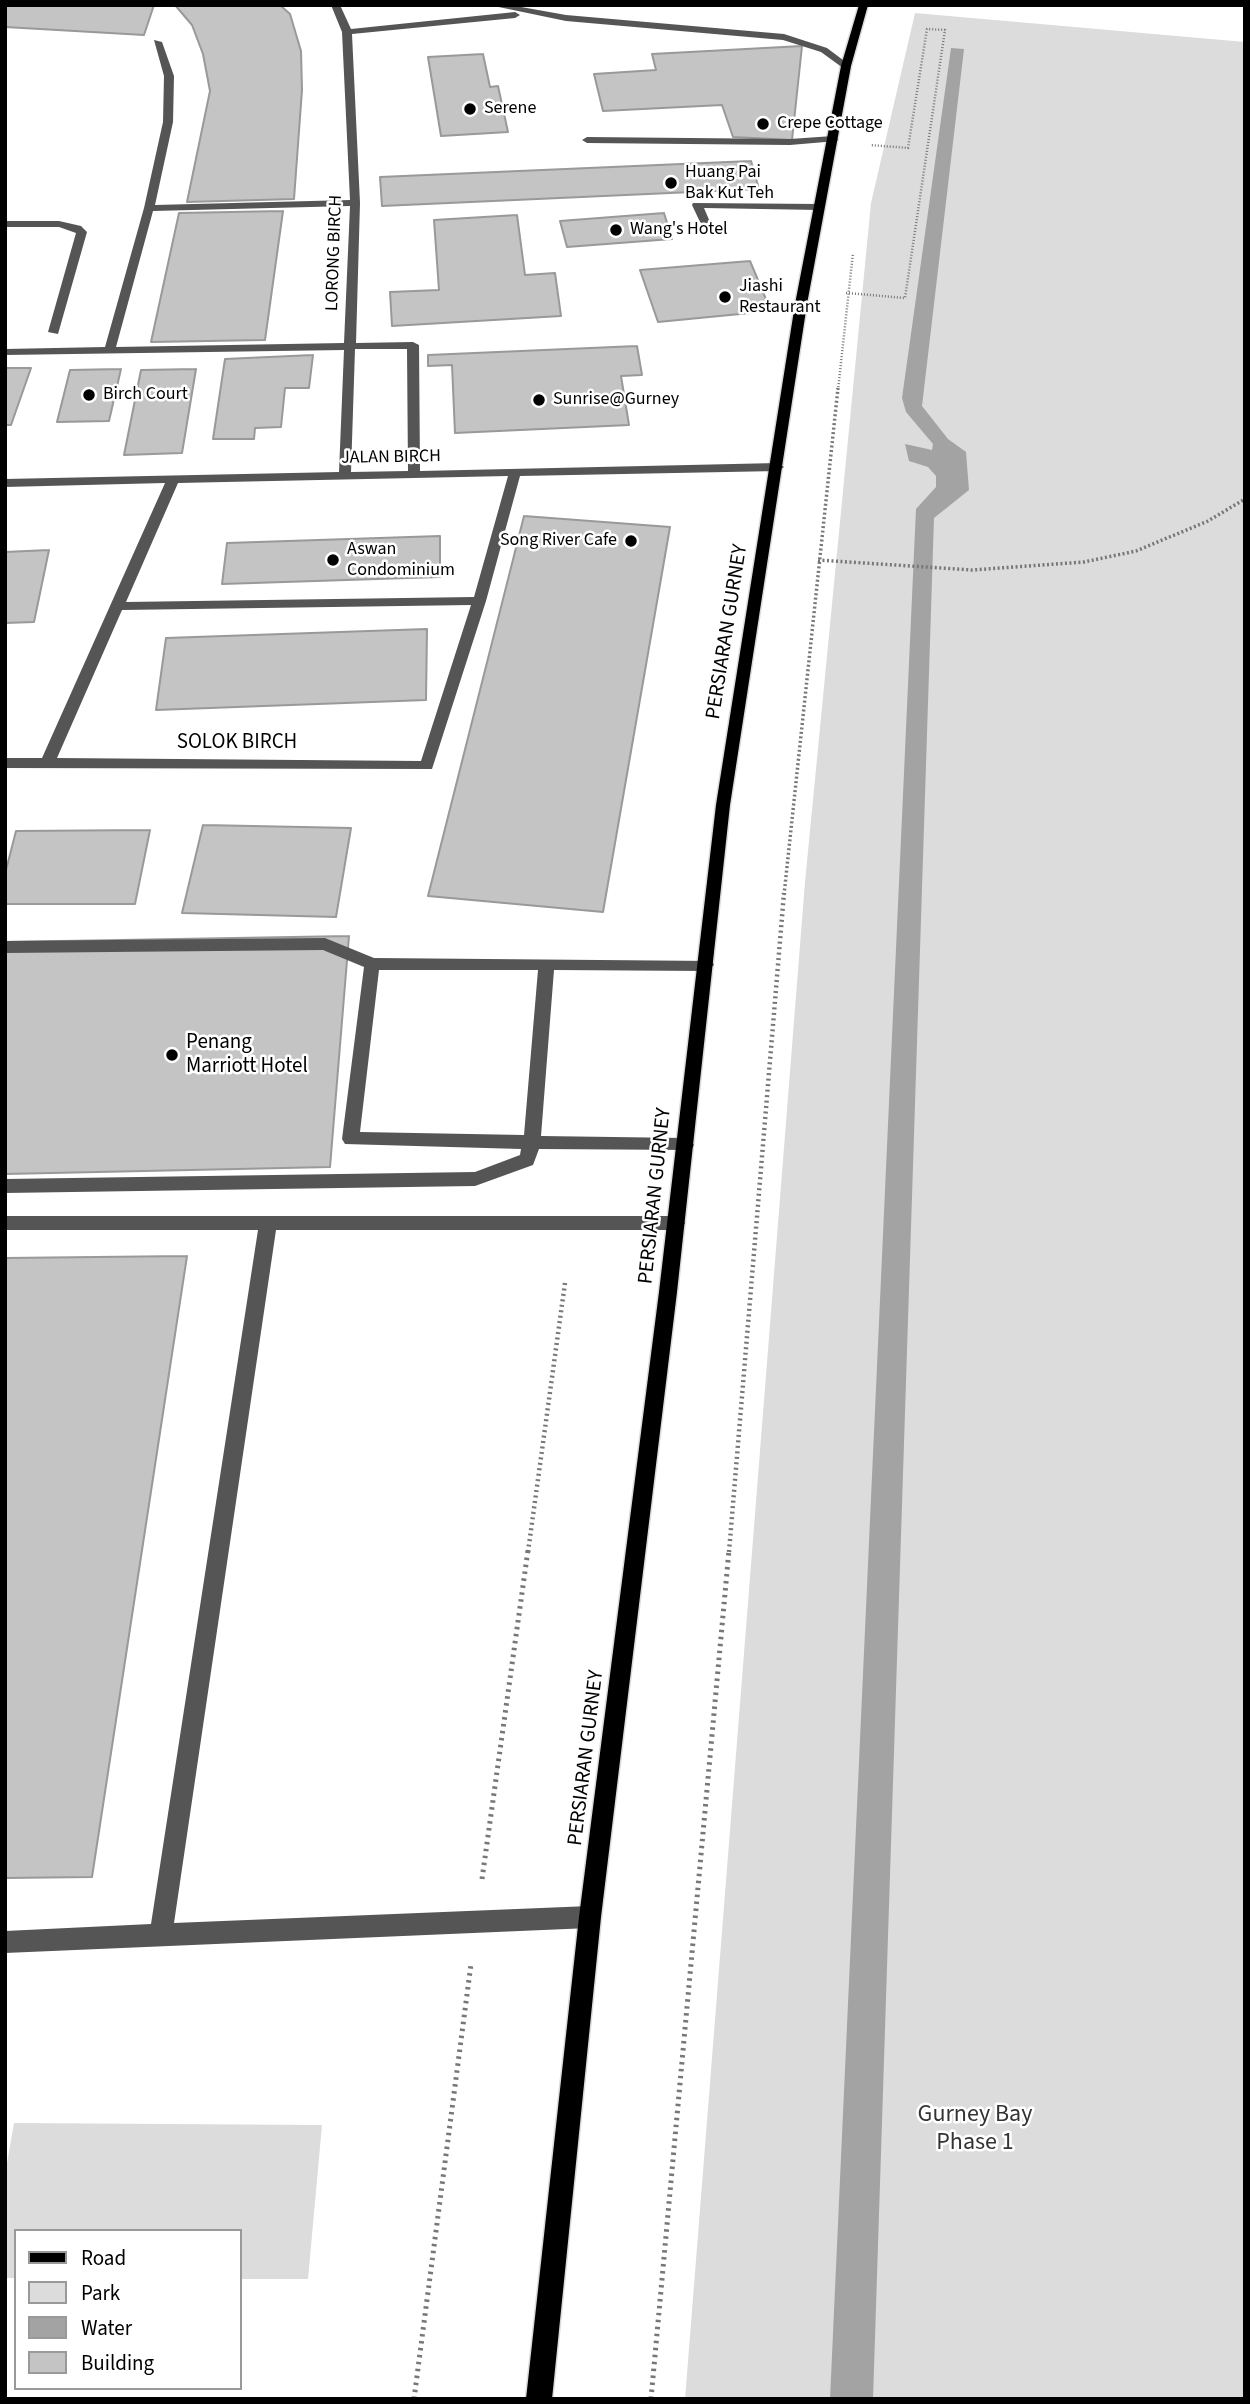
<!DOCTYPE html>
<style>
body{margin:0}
#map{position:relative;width:1250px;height:2404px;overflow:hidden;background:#fff;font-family:"Source Sans 3",sans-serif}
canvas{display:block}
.frame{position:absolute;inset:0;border:7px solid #000;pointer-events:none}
.legend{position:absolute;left:14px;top:2229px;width:228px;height:161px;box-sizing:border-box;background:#fff;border:2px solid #999;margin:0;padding:9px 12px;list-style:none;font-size:21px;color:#000}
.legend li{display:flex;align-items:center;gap:14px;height:35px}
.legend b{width:35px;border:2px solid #999}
</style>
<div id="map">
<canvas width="1250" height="2404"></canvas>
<div class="frame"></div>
<ul class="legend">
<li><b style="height:9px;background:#000"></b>Road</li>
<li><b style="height:19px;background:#dcdcdc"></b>Park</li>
<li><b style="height:19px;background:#a3a3a3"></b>Water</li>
<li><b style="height:19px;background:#c4c4c4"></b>Building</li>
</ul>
</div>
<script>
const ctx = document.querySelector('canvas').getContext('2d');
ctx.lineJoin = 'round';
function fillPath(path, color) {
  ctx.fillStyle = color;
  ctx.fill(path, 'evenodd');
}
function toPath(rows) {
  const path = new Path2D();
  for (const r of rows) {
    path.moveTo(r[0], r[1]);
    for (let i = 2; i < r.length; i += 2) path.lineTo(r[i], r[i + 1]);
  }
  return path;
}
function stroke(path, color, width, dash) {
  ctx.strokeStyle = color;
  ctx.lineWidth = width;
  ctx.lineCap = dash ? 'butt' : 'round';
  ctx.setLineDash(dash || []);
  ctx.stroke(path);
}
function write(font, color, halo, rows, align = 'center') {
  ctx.font = font + ' "Source Sans 3",sans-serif';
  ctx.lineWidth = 5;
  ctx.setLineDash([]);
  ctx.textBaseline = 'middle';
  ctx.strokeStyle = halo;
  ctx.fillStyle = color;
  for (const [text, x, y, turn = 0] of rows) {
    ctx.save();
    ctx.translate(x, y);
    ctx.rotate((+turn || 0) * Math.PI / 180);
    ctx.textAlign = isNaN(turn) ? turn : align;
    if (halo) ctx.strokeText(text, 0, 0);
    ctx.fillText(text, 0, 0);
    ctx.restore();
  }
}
fillPath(toPath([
 [915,13,1245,42,1245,2399,685,2399,805,882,871,203],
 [14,2123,322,2125,308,2279,240,2279,240,2231,16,2231,16,2278,5,2278,5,2175]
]), '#dcdcdc');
fillPath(toPath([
 [951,48,964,49,922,406,948,439,966,452,969,490,934,518,873,2399,830,2399,916,509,936,487,936,476,928,467,909,461,905,444,932,450,933,444,906,412,902,398]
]), '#a3a3a3');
const building = toPath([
 [5,5,154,5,144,35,5,27,5,5],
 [175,5,280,5,290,14,301,51,302,90,294,199,187,202,210,91,203,54,192,25,175,5],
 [802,46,792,140,733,137,722,105,603,111,594,74,656,70,652,54,802,46],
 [483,54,490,87,498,86,508,132,441,136,428,57,483,54],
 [751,161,759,189,382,206,380,177,751,161],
 [283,211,265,340,151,342,179,213,283,211],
 [664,213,672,239,567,247,560,221,664,213],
 [517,215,525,275,555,273,561,316,392,326,390,292,439,290,434,220,517,215],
 [750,261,771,311,658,322,640,270,750,261],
 [637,346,642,375,621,376,629,425,455,433,452,365,428,366,428,355,637,346],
 [313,355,309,388,285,388,281,427,255,428,254,439,213,439,225,359,313,355],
 [5,368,31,368,11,425,5,425,5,368],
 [121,369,109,421,57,422,70,370,121,369],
 [196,369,182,453,124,455,141,370,196,369],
 [524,516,670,527,603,912,428,896,524,516],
 [440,536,440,577,222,584,227,543,440,536],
 [49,550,34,622,5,623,5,552,49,550],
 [427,629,426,700,156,710,166,638,427,629],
 [203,825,351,828,336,917,182,913,203,825],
 [150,830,135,904,5,904,5,874,16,831,150,830],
 [349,936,330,1167,5,1174,5,942,349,936],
 [187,1256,92,1877,5,1878,5,1258,187,1256]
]);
fillPath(building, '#c4c4c4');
stroke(building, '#999', 2);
const major = toPath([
 [859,5,868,5,851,66,807,304,730,805,677,1292,601,1917,552,2399,526,2399,579,1917,659,1292,716,805,795,304,841,66,859,5]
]);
stroke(major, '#dbdbdb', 3);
stroke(toPath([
 [846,293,905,298,945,30,927,29,908,148,870,145],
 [838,390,853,253]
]), '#777', 2.5, [1, 2]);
stroke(toPath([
 [818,560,972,570,1084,562,1136,551,1208,521,1245,499],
 [784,895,838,388]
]), '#777', 3.5, [2, 2.5]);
stroke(toPath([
 [528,1552,565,1283],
 [729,1552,784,893]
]), '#777', 4.5, [2, 3.5]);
stroke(toPath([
 [482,1879,528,1550],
 [414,2399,471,1964],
 [651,2399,729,1550]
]), '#777', 5, [2.5, 4.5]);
fillPath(toPath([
 [331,5,340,5,351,29,515,12,520,15,515,18,352,34,360,203,356,343,413,342,419,345,420,471,778,463,784,467,778,471,520,476,486,601,432,769,5,768,5,758,42,758,165,483,5,487,5,479,339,472,344,350,5,355,5,349,105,347,144,208,163,122,164,76,154,40,162,42,174,76,173,122,155,205,350,200,342,32,331,5],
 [350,206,344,343,116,347,153,211,350,206],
 [355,349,407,349,408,471,351,472,355,349],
 [508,476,474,597,126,602,178,483,508,476],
 [471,605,421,761,57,758,122,610,471,605],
 [489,5,510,5,566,15,784,34,827,48,851,66,843,68,821,52,783,40,566,21,489,5],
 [833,136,838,139,837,141,790,145,587,143,582,140,587,137,790,139,833,136],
 [693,203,819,204,824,207,819,210,704,208,710,222,705,225,700,222,692,205,693,203],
 [5,221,59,221,81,226,87,232,58,334,48,332,76,233,59,227,5,227,5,221],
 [325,938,374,958,712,961,714,965,706,971,554,970,541,1136,685,1138,691,1140,694,1145,691,1150,539,1149,533,1165,475,1186,5,1193,5,1179,475,1172,520,1155,521,1149,345,1144,342,1139,364,967,323,950,5,953,5,941,325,938],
 [379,970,538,970,524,1135,360,1132,379,970],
 [5,1216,676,1216,682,1218,685,1223,682,1228,676,1230,276,1230,174,1923,590,1906,598,1909,601,1917,598,1925,590,1928,5,1953,5,1931,151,1924,258,1230,5,1230,5,1216]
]), '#555');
fillPath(major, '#000');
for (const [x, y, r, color] of [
 [470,109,7,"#000"],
 [763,124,7,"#000"],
 [671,183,7,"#000"],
 [616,230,7,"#000"],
 [725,297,7,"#000"],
 [89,395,7,"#000"],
 [539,400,7,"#000"],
 [631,541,7,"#000"],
 [333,560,7,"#000"],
 [172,1055,7,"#000"]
]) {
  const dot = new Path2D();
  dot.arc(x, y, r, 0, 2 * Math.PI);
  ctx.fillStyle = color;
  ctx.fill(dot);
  stroke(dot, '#fff', 2.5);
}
write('18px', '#000', '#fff', [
 ["Serene",484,109],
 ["Crepe Cottage",777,124],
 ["Huang Pai",685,173],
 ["Bak Kut Teh",685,194],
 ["Wang's Hotel",630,230],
 ["Jiashi",739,287],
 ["Restaurant",739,308],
 ["Birch Court",103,395],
 ["Sunrise@Gurney",553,400],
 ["Song River Cafe",617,541,"right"],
 ["Aswan",347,550],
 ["Condominium",347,571]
], 'left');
write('18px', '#000', '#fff', [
 ["LORONG BIRCH",335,253,-88],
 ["JALAN BIRCH",391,458,-1]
]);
write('21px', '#000', '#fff', [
 ["PERSIARAN GURNEY",728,632,-81],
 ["SOLOK BIRCH",237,743],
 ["PERSIARAN GURNEY",656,1196,-84],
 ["PERSIARAN GURNEY",587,1758,-83]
]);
write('21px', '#000', '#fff', [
 ["Penang",186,1043],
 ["Marriott Hotel",186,1067]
], 'left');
write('24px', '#333', '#fff', [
 ["Gurney Bay",975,2116],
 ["Phase 1",975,2144]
]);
</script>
